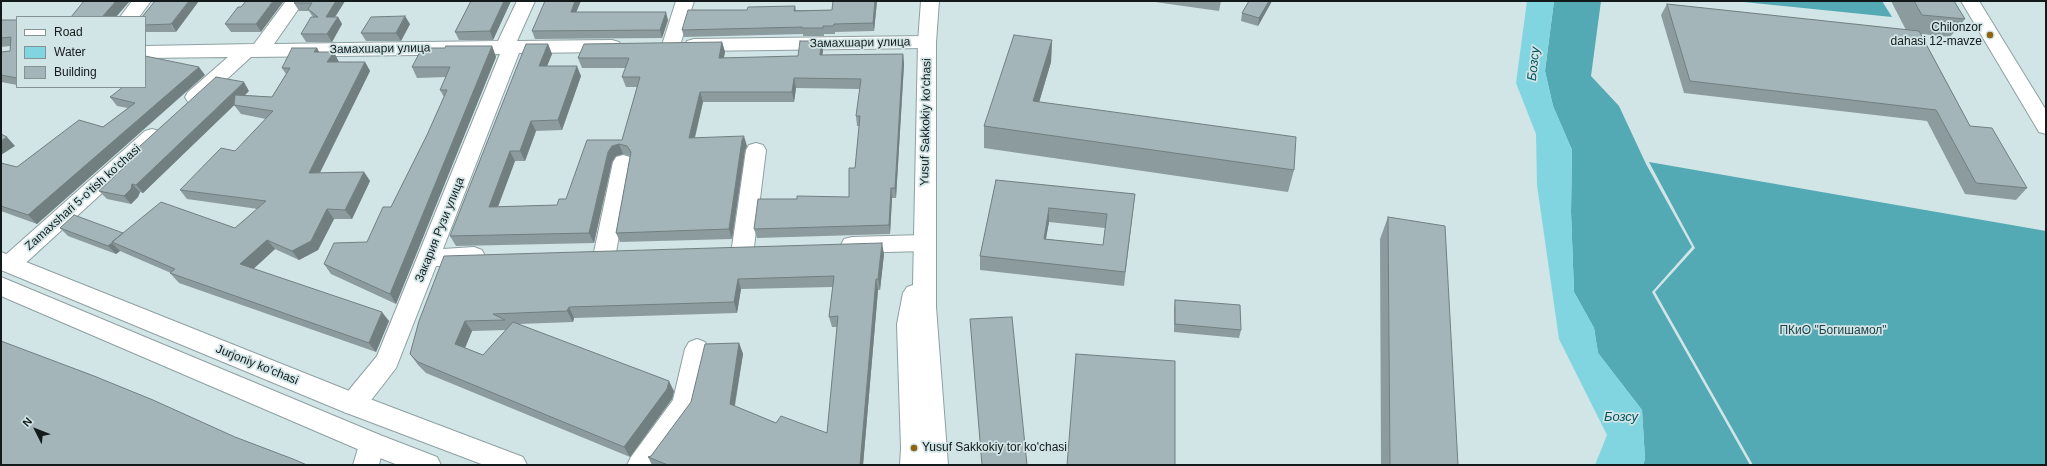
<!DOCTYPE html>
<meta charset="utf-8">
<style>
body{margin:0}
#map{position:relative;width:2047px;height:466px;overflow:hidden;background:#d1e4e6;font-family:Arial,sans-serif}
canvas{display:block}
.frame{position:absolute;inset:0;border:2px solid #131a1b;pointer-events:none}
.legend{position:absolute;left:16px;top:16px;width:130px;height:72px;box-sizing:border-box;background:#d1e4e6;border:1px solid #859395;margin:0;padding:5px 7px;list-style:none;font-size:12px;color:#131a1b}
.legend li{display:flex;align-items:center;gap:8px;height:20px}
.legend b{width:20px;border:1px solid #859395}
.north{position:absolute;left:16px;top:410px;width:40px;height:40px;-webkit-text-stroke:3px #d1e4e6;paint-order:stroke;rotate:312deg;font-size:11px;font-weight:700;line-height:16px;text-align:center;color:#131a1b}
.north::after{content:'';display:block;margin:auto;width:14px;height:18px;background:#131a1b;clip-path:polygon(50% 0,100% 100%,50% 72%,0 100%)}
</style>
<div id="map">
<canvas width="2047" height="466"></canvas>
<div class="frame"></div>
<ul class="legend">
<li><b style="height:5px;background:#fff"></b>Road</li>
<li><b style="height:11px;background:#80d5e0"></b>Water</li>
<li><b style="height:11px;background:#a3b5b8"></b>Building</li>
</ul>
<div class="north">N</div>
</div>
<script>
const ctx = document.querySelector('canvas').getContext('2d');
ctx.lineJoin = 'round';
function fillPath(path, color) {
  ctx.fillStyle = color;
  ctx.fill(path, 'evenodd');
}
function toPath(rows) {
  const path = new Path2D();
  for (const r of rows) {
    path.moveTo(r[0], r[1]);
    for (let i = 2; i < r.length; i += 2) path.lineTo(r[i], r[i + 1]);
  }
  return path;
}
function stroke(path, color, width, dash) {
  ctx.strokeStyle = color;
  ctx.lineWidth = width;
  ctx.lineCap = dash ? 'butt' : 'round';
  ctx.setLineDash(dash || []);
  ctx.stroke(path);
}
function write(font, color, halo, rows, align = 'center') {
  ctx.font = font + ' Arial,sans-serif';
  ctx.lineWidth = 3.5;
  ctx.setLineDash([]);
  ctx.textBaseline = 'middle';
  ctx.strokeStyle = halo;
  ctx.fillStyle = color;
  for (const [text, x, y, turn = 0] of rows) {
    ctx.save();
    ctx.translate(x, y);
    ctx.rotate((+turn || 0) * Math.PI / 180);
    ctx.textAlign = isNaN(turn) ? turn : align;
    if (halo) ctx.strokeText(text, 0, 0);
    ctx.fillText(text, 0, 0);
    ctx.restore();
  }
}
fillPath(toPath([
 [1554,1,1601,1,1591,76,1619,106,1646,164,1692,247,1652,292,1750,465,1643,465,1645,459,1642,410,1598,353,1594,328,1574,292,1571,212,1572,150,1553,106,1545,71],
 [1734,1,1882,1,1892,17],
 [1649,162,2046,231,2046,465,1753,465,1655,292,1695,248]
]), '#53a9b4');
fillPath(toPath([
 [1527,1,1554,1,1545,71,1553,106,1572,150,1571,212,1574,292,1594,328,1598,353,1642,410,1645,459,1643,465,1595,465,1607,435,1559,339,1537,185,1536,134,1516,83]
]), '#80d5e0');
const minor = toPath([
 [132,1,151,1,139,17,120,17,132,1],
 [286,1,304,1,274,44,498,41,517,1,535,1,517,41,612,40,619,42,621,46,619,50,612,52,519,53,443,249,474,247,482,250,485,256,482,262,474,265,436,266,396,368,362,412,353,415,344,412,341,404,344,396,377,356,500,54,251,57,202,102,195,104,188,102,185,97,188,92,228,57,145,58,145,46,254,44,286,1],
 [676,1,694,1,680,45,678,49,671,51,664,49,662,45,676,1],
 [927,36,934,38,936,42,934,46,927,48,694,51,687,49,685,45,687,41,694,39,927,36],
 [152,129,159,131,162,136,159,141,18,270,10,273,2,270,2,258,145,131,152,129],
 [756,143,763,145,766,150,754,247,751,253,743,255,735,253,732,247,746,150,749,145,756,143],
 [623,155,630,157,633,162,616,252,613,258,605,261,597,258,594,252,613,162,616,157,623,155],
 [923,235,931,237,934,243,931,249,923,251,852,253,844,251,841,245,844,239,852,237,923,235],
 [697,339,705,342,709,349,697,404,694,412,655,465,627,465,631,457,673,400,685,349,689,342,697,339],
 [371,432,380,435,384,443,379,465,353,465,362,435,371,432]
]);
const major = toPath([
 [921,1,939,1,936,42,936,307,948,465,900,465,901,448,897,324,903,293,907,287,913,285,918,42,921,1],
 [1961,1,1979,1,2046,110,2046,134,2039,132,1961,1],
 [1,252,362,396,523,457,527,465,484,465,344,412,1,270,1,252],
 [1,277,380,435,437,457,441,465,398,465,362,451,1,296,1,277]
]);
stroke(minor, '#8ea0a2', 2);
stroke(major, '#8ea0a2', 2);
fillPath(minor, '#fff');
fillPath(major, '#fff');
fillPath(toPath([
 [155,1,176,32,145,32,145,17],
 [246,1,261,32,231,32,225,24,241,7],
 [345,1,335,17,338,17,342,24,332,42,306,42,301,34,313,17,309,11,299,11,294,3],
 [471,1,511,1,493,40,459,40,455,32],
 [833,1,877,1,874,31,835,32,835,34,824,34,824,36,803,36,803,34,684,37,682,30,747,10,795,6,796,10,832,10],
 [1148,1,1221,1,1219,11],
 [1249,1,1272,1,1258,26,1241,21,1242,13],
 [1891,1,1954,1,1965,19,1950,37,1921,34,1970,126,2027,188,2016,200,1965,194,1927,121,1684,93,1661,15,1667,4,1906,30],
 [1,20,17,20,17,85,1,82,1,52,10,51,10,46,1,47],
 [668,20,662,38,535,39,532,31],
 [410,24,401,41,366,41,361,33],
 [1052,40,1051,62,1039,102,1294,170,1288,192,984,148,984,126],
 [821,41,823,51,822,55,903,54,904,64,896,198,892,198,890,234,757,238,754,229,797,199,849,197,855,168,859,126,857,126,856,116,860,89,796,88,794,102,703,102,695,138,747,146,745,150,732,239,620,242,616,233,630,156,623,154,616,156,612,162,594,243,456,246,450,236,548,44,552,54,547,66,581,76,562,130,536,131,525,161,515,161,498,207,557,205,566,199,622,140,637,87,626,87,622,77,626,68,582,68,578,58,722,42,725,52,724,58,798,56],
 [492,46,496,57,396,304,331,274,324,264,367,242,391,207,427,135,444,97,440,90,446,77,417,78,412,67],
 [317,48,319,52,339,62,365,62,370,71,320,173,364,172,370,181,352,219,334,219,318,250,299,260,275,249,253,269,389,321,376,352,179,283,170,273,171,273,120,251,116,254,68,236,60,228,123,233,235,228,258,209,187,199,180,190,235,151,266,119,241,114,234,105,143,193,140,192,138,197,131,204,107,199,99,191,249,91,245,95,272,97,286,74,282,68],
 [205,75,37,224,1,211,1,163,17,167,103,127,128,108,117,106,110,97],
 [996,180,1135,194,1124,286,980,270,980,256],
 [1049,222,1105,228,1103,245,1046,239],
 [1388,217,1458,465,1381,465,1380,239],
 [884,254,880,290,878,290,863,465,652,465,648,457,651,456,739,343,743,354,735,406,776,423,827,433,837,327,832,327,829,317,833,287,741,289,737,313,574,318,573,322,519,324,674,391,672,399,630,457,426,373,418,365,410,354,419,321],
 [506,330,483,355,465,348,472,331],
 [1175,300,1241,330,1239,338,1174,332,1174,308]
]), '#8c9c9e');
fillPath(toPath([
 [116,1,130,1,116,17,102,17],
 [189,1,199,1,176,32,171,24],
 [273,1,284,1,261,32,256,24],
 [336,1,345,1,330,25,326,17],
 [504,1,511,1,493,40,490,31],
 [575,1,581,1,573,20,571,12],
 [875,1,877,1,874,31,873,23],
 [1269,1,1272,1,1258,26,1259,18],
 [666,12,668,20,662,38,660,30],
 [405,16,410,24,401,41,396,33],
 [338,17,342,24,332,42,327,34],
 [1052,40,1051,62,1033,123,1033,101],
 [821,41,823,51,821,65,820,55],
 [722,42,725,52,721,68,719,58],
 [548,44,552,54,543,76,539,66],
 [492,46,496,57,396,304,390,294],
 [317,48,322,58,314,52],
 [334,52,339,62,333,72,327,62],
 [903,54,904,64,896,198,895,188],
 [365,62,370,71,315,182,309,173],
 [577,66,581,76,562,130,558,120],
 [199,67,205,75,37,224,28,215],
 [794,78,796,88,794,102,792,92],
 [244,82,249,91,143,193,136,185],
 [700,92,703,102,692,148,689,138],
 [531,121,536,131,525,161,520,151],
 [744,136,747,146,745,150,732,239,729,229,742,140],
 [7,137,15,146,1,155,1,141],
 [619,144,623,154,616,156,612,162,594,243,589,233,608,152,612,146],
 [510,151,515,161,494,217,489,207],
 [364,172,370,181,352,219,345,210],
 [132,184,140,192,138,197,131,204,124,196],
 [891,188,892,198,890,234,889,225],
 [1049,208,1049,222,1043,253,1044,239],
 [327,209,334,219,318,250,299,260,292,251],
 [267,240,275,249,248,274,240,264],
 [112,243,120,251,116,254,108,246],
 [882,243,884,254,880,290,878,279],
 [738,279,741,289,737,313,734,302],
 [876,279,878,290,863,465,860,465],
 [569,307,574,318,573,322,567,311],
 [382,312,389,321,376,352,369,343],
 [465,321,472,331,462,355,455,344],
 [739,343,743,354,733,414,730,404],
 [669,381,674,391,672,399,630,457,624,447]
]), '#727f81');
const building = toPath([
 [84,1,116,1,102,17,71,17,84,1],
 [155,1,189,1,171,24,145,25,145,17,142,17,155,1],
 [246,1,273,1,256,24,225,24,238,7,241,7,246,1],
 [296,1,336,1,326,17,338,17,327,34,301,34,311,17,318,17,308,9,312,3,294,3,296,1],
 [471,1,504,1,490,31,455,32,471,1],
 [545,1,575,1,571,12,666,12,660,30,532,31,545,1],
 [833,1,875,1,873,23,834,24,833,26,823,26,823,28,802,28,802,27,682,30,688,10,747,10,748,7,795,6,794,11,832,10,833,1],
 [1249,1,1269,1,1259,18,1242,13,1249,1],
 [1914,1,1954,1,1965,19,1922,15,1914,1],
 [1667,4,1919,31,1970,126,1992,128,2027,188,1976,183,1936,110,1690,81,1667,4],
 [405,16,396,33,361,33,371,17,405,16],
 [1,20,17,20,17,78,1,75,1,52,10,51,11,37,1,38,1,20],
 [1014,35,1052,40,1033,101,1296,137,1294,170,984,126,1014,35],
 [800,41,821,41,820,55,903,54,895,188,891,188,889,225,754,229,758,199,797,199,797,196,849,197,849,168,855,168,860,116,856,116,861,79,794,78,792,92,700,92,689,138,744,136,742,140,729,229,616,233,631,152,627,146,619,144,612,146,608,152,589,233,450,236,526,44,548,44,539,66,577,66,558,120,531,121,520,151,510,151,489,207,557,205,559,199,566,199,587,140,622,140,640,77,622,77,629,58,578,58,584,44,722,42,719,58,798,56,800,41],
 [446,46,492,46,390,294,324,264,334,243,367,242,383,207,391,207,427,135,447,90,440,90,450,67,412,67,422,48,445,48,446,46],
 [292,48,317,48,314,52,334,52,327,62,365,62,309,173,364,172,345,210,327,209,311,241,292,251,267,240,240,264,382,312,369,343,170,273,175,269,112,242,161,202,235,228,266,201,180,190,221,148,235,151,273,111,234,105,235,95,272,97,290,68,282,68,292,48],
 [145,56,199,67,28,215,1,206,1,163,17,167,79,120,103,127,135,103,110,97,123,87,145,87,145,56],
 [216,77,244,82,136,185,132,184,131,189,124,196,99,191,132,160,129,156,216,77],
 [1,134,7,137,1,141,1,134],
 [996,180,1135,194,1125,272,980,256,996,180],
 [1049,208,1107,214,1103,245,1044,239,1049,208],
 [74,215,123,233,112,242,113,242,108,246,60,228,74,215],
 [1388,217,1445,226,1458,465,1390,465,1388,217],
 [882,243,878,279,876,279,860,465,668,465,648,457,651,456,691,402,705,344,739,343,730,404,776,423,781,416,827,433,838,316,829,317,834,276,738,279,734,302,569,307,567,311,493,314,505,320,465,321,455,344,483,355,513,322,669,381,667,389,624,447,418,362,410,354,419,321,444,256,882,243],
 [1175,300,1240,305,1241,330,1175,324,1175,300],
 [1012,317,1027,465,982,465,970,319,1012,317],
 [1,341,94,376,153,400,235,437,293,459,307,465,1,465,1,341],
 [1076,354,1175,361,1175,465,1067,465,1076,354]
]);
fillPath(building, '#a3b5b8');
stroke(building, '#727f81', 1);
for (const [x, y, r, color] of [
 [1990,35,4,"#91650f"],
 [914,448,4,"#91650f"]
]) {
  const dot = new Path2D();
  dot.arc(x, y, r, 0, 2 * Math.PI);
  ctx.fillStyle = color;
  ctx.fill(dot);
  stroke(dot, '#d1e4e6', 1.5);
}
write('12px', '#131a1b', '#d1e4e6', [
 ["Chilonzor",1982,28],
 ["dahasi 12-mavze",1982,42],
 ["Yusuf Sakkokiy tor ko'chasi",922,448,"left"]
], 'right');
write('12px', '#131a1b', '#d1e4e6', [
 ["Замахшари улица",860,43,-1],
 ["Замахшари улица",380,49,-1],
 ["Yusuf Sakkokiy ko'chasi",926,122,-89],
 ["Zamaxshari 5-o'tish ko'chasi",83,198,-42],
 ["Закария Рузи улица",440,230,-68],
 ["Jurjoniy ko'chasi",257,365,22]
]);
write('12px', '#1b4348', '#d1e4e6', [
 ["ПКиО \"Богишамол\"",1833,331]
]);
write('italic 13px', '#02535b', '#d1e4e6', [
 ["Бозсу",1534,64,-84],
 ["Бозсу",1621,417]
]);
</script>
